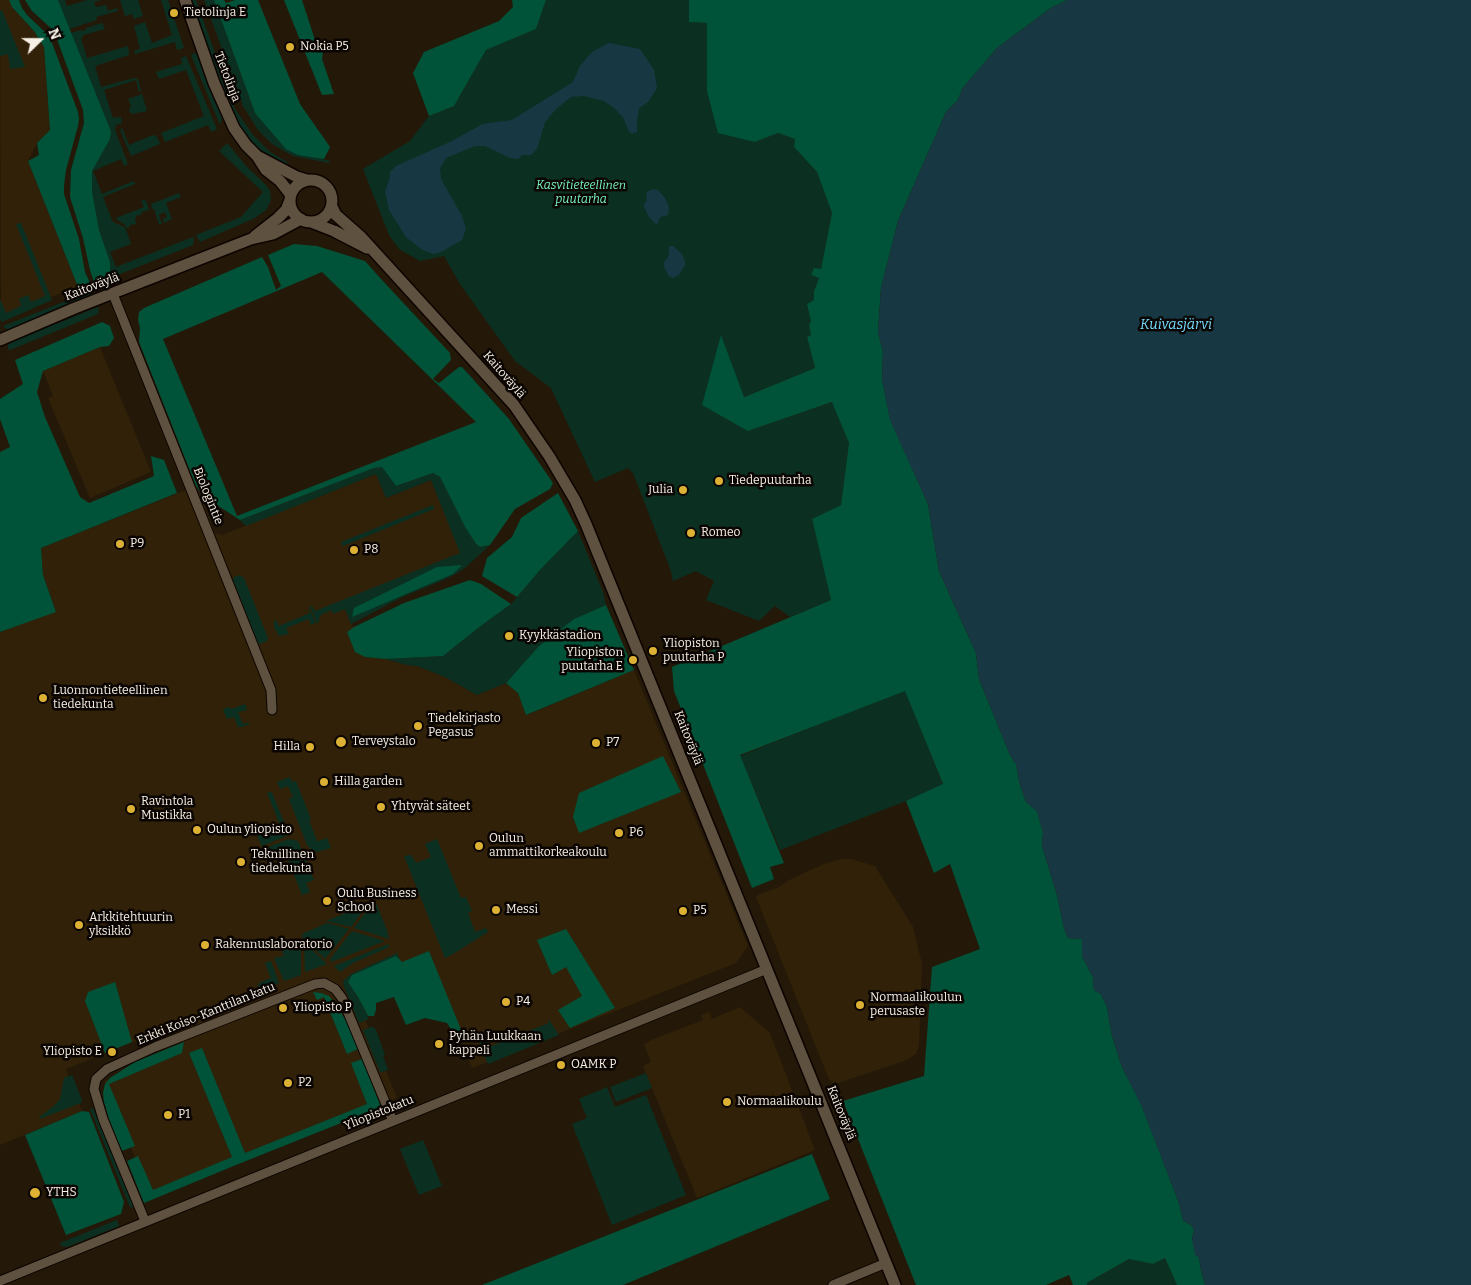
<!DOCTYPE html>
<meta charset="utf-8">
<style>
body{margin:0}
#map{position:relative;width:1471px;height:1285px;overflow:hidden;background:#241908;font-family:Bitter,serif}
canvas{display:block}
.north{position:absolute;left:15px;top:15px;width:50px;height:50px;-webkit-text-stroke:4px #0a0502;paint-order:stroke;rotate:68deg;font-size:14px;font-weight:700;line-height:20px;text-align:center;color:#f8f0e5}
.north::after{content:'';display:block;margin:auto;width:18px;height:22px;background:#f8f0e5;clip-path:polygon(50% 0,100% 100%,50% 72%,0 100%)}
</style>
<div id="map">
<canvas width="1471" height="1285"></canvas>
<div class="north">N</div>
</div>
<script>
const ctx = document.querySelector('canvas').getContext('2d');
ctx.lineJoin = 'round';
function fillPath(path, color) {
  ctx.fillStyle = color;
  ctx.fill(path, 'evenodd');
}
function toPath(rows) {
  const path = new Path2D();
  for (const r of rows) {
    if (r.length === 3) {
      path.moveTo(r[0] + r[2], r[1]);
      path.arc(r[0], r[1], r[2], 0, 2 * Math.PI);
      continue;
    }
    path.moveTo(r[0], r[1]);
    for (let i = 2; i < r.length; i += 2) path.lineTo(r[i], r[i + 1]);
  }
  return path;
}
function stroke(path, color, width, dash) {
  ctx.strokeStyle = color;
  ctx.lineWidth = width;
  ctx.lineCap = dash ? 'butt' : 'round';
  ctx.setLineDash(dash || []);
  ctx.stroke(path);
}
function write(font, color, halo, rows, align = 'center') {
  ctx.font = font + ' Bitter,serif';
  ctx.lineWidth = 5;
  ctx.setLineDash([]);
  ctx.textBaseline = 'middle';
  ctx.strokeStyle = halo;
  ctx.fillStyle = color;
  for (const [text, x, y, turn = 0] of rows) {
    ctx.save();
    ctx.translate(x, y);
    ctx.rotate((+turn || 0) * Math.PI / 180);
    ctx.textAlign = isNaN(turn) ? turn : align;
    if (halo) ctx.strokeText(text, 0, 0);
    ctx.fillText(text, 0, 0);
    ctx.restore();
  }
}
fillPath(toPath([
 [0,0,9,0,13,7,34,31,44,47,50,130,37,143,28,161,78,287,1,315],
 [100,347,151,472,90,498,48,398,53,396,43,371],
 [376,474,386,498,431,480,461,553,342,601,351,624,354,627,347,632,365,657,385,659,407,665,417,666,445,677,477,695,506,683,518,693,527,715,634,670,748,946,736,963,472,1068,430,964,355,994,397,1098,151,1197,104,1081,181,1049,172,1026,66,1069,82,1111,0,1145,0,632,56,611,43,575,41,548,196,486,215,533,222,535],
 [841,859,851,859,875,866,913,927,922,964,919,1045,916,1054,907,1060,835,1084,832,1083,828,1077,756,897,760,894,779,887,789,880,824,864],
 [740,1007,770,1033,815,1150,697,1198,643,1066,651,1062,644,1044,651,1041,651,1040,703,1020,701,1015,709,1012,712,1019]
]), '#302108');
fillPath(toPath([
 [58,0,65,0,67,6,87,0,101,0,94,2,96,7,106,5,108,11,117,8,118,11,96,17,97,20,69,29],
 [120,0,138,0,143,16,134,19,132,14,125,16],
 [161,0,168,0,184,48,177,50,175,42,135,54,134,51,140,49,134,26,145,22,152,43,172,35],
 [190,0,196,0,235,109,253,135,270,152,287,162,288,166,272,161,255,147,247,138,230,111],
 [204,0,214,0,255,113,314,157,330,161,329,163,293,156,272,144,258,130,243,106],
 [546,0,689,0,689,22,707,23,707,91,755,142,778,133,795,139,794,147,817,172,832,213,821,270,811,275,819,278,814,291,814,301,807,304,811,322,809,324,812,335,807,337,815,368,743,397,721,335,748,431,833,402,849,443,841,505,812,519,831,600,790,617,775,606,759,621,706,600,714,581,696,571,673,581,671,571,633,473,628,468,595,482,551,388,515,361,460,284,444,256,420,261,399,249,389,235,363,169,410,141,429,116,454,106,486,50,536,29],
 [2,10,25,67,10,69,8,54,0,56,0,11],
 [102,23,105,29,83,35,83,37,81,38,87,58,128,46,129,53,129,55,95,66,101,87,134,78,138,79,141,91,139,92,136,80,104,90,113,118,121,117,122,123,116,125,115,130,128,164,124,166,121,159,93,171,102,194,134,181,135,184,103,197,112,220,115,223,125,227,131,244,110,252,116,267,193,237,194,239,193,245,110,278,110,262,99,230,92,191,92,171,109,141,111,134,71,33,81,30,81,31,86,30,86,28],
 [194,53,199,55,222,117,220,125,191,55],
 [186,56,217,129,211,132,208,125,165,142,161,133,204,116,186,70,159,79,156,72,182,64,181,58],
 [142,94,147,111,132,114,129,111,131,105,128,99],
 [122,128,129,145,153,135,154,136,156,135,160,144,131,156,120,130],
 [227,143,248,168,266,185,270,191,271,200,266,210,255,218,200,242,196,235,241,217,263,192,219,151],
 [179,193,181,197,166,203,172,219,164,223,163,219,167,217,165,212,159,215,162,224,159,224,154,209,152,209,151,204],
 [144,200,146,201,149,210,142,212,141,215,137,215,135,219,136,224,130,225,128,229,124,224,117,220,116,218,144,207,141,201],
 [21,223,52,300,2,322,0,319,0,299,6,313,21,306,19,299,28,295,31,302,45,296,16,224],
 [89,292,91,292,94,297,11,330,8,330,3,326],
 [98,307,99,310,98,314,10,350,8,349,8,343],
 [382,467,396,486,433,473,440,477,465,527,476,544,480,547,490,545,465,568,454,575,439,582,402,597,351,624,345,609,333,614,332,610,322,614,319,618,319,622,317,623,310,606,312,606,315,611,460,553,431,480,386,498,376,474,246,526,240,520,374,468],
 [433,505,434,509,343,546,341,542],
 [578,531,603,592,606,605,574,619,539,646,506,683,477,695,445,677,417,666,407,665,385,659,443,656,482,625,511,604,540,570],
 [240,575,244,578,268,638,267,641,260,644,258,643,233,580,234,577],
 [308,607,309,607,316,623,311,625,309,619,286,628,289,634,279,636,274,627,274,621,276,620,279,626,310,613],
 [905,690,943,785,906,801,780,850,740,756],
 [245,704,247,710,238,712,243,724,249,722,249,724,242,727,238,727,234,717,227,719,223,709,230,707,231,709],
 [290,777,292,782,296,781,311,819,309,820,317,841,319,841,327,838,331,848,317,852,311,849,307,845,289,799,293,797,288,786,280,789,277,782],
 [272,792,289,835,262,846,266,856,257,835,280,825,267,793],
 [289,839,298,841,314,880,306,883,310,892,302,895,284,849,268,855,267,853,270,846],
 [437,839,461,898,466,897,472,911,468,913,475,932,486,928,488,932,453,954,445,958,404,856,411,855,416,863,431,857,425,844],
 [373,902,376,903,387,930,389,939,354,928],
 [368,904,351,927,326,921],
 [327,923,349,929,325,959,303,938,302,934],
 [352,931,385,941,331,962,330,959],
 [300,939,301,941,301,975,284,981,274,958,284,956,282,951,287,949,285,945],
 [304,942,323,960,327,964,305,972],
 [388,944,389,947,353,963,340,972,334,966],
 [397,953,401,962,396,957,352,975,348,982,358,997,369,1019,359,1023,343,984,344,980,351,974],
 [271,961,279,983,256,993,259,983,271,978,265,963],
 [548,1018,559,1035,488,1064,478,1040,485,1038,489,1047,549,1023],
 [371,1027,373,1027,376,1030,385,1055,383,1056,388,1070,382,1072,380,1072,363,1030],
 [646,1073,652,1088,616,1102,610,1087],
 [72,1075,82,1100,81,1103,42,1118,38,1118,54,1106,60,1099,64,1078],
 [607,1087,615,1107,646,1095,686,1195,612,1225,572,1124,587,1118,579,1099],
 [93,1108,133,1205,132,1208,130,1207,90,1109],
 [423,1140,442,1186,419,1195,400,1149],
 [117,1220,119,1226,67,1247,61,1246,60,1243],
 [1165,1258,1177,1285,1087,1285,1086,1284,1129,1259,1153,1264]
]), '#0b3022');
fillPath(toPath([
 [9,0,19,0,22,8,27,15,46,33,52,43,78,112,79,119,78,126,66,170,64,186,64,194,79,239,85,272,90,283,78,287,28,161,39,155,37,143,50,130,44,47,34,31,12,7],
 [25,0,58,0,110,129,111,134,109,141,92,171,92,191,99,230,110,262,110,278,97,283,94,282,90,270,83,238,70,197,71,170,84,123,83,110,54,31,32,11],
 [214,0,224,0,226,3,235,0,258,0,300,104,330,147,324,159,298,155,286,149,255,113],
 [284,0,302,0,315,40,324,47,322,59,334,94,322,95],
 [512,0,546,0,536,29,486,50,454,106,429,116,413,73,424,52,499,21,513,7],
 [689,0,1067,0,1051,8,997,48,962,89,958,100,946,112,898,221,881,288,878,332,883,352,882,379,890,419,928,504,939,571,976,653,979,679,1010,755,1016,764,1020,785,1026,802,1037,811,1043,832,1042,846,1057,895,1064,928,1068,938,1082,939,1082,956,1093,977,1094,990,1101,994,1107,1007,1112,1036,1122,1067,1142,1106,1179,1203,1183,1220,1192,1226,1194,1230,1192,1239,1199,1258,1201,1270,1205,1285,1177,1285,1165,1258,1153,1264,1129,1259,1087,1283,1087,1285,1073,1285,1069,1275,1046,1285,916,1285,843,1101,924,1076,932,967,980,949,950,864,934,873,906,801,943,784,905,691,740,755,784,863,770,867,774,879,752,888,674,691,672,667,831,600,812,519,841,505,849,443,832,402,748,431,702,405,721,335,744,397,815,368,807,337,811,335,809,324,811,322,807,304,814,300,814,291,819,278,811,275,814,268,821,269,832,213,817,172,794,147,795,139,778,133,755,142,718,133,707,91,707,23,689,22],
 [294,244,317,246,365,261,382,280,450,353,451,360,433,379,439,383,459,367,462,367,509,419,553,483,550,489,515,509,490,545,480,547,476,544,465,527,440,477,433,473,396,486,382,467,374,468,240,520,203,496,196,486,139,342,140,328,138,320,139,312,144,308,262,257,268,267,276,290,281,286,268,255],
 [322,272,476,422,237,516,163,339],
 [102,322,110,326,114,338,109,346,100,347,43,371,37,392,45,417,80,497,89,503,154,476,151,456,164,460,177,493,41,548,43,575,56,612,0,632,0,452,10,447,0,419,0,399,23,384,15,360],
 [558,493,578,531,540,570,517,597,482,576,487,558,512,537,521,518],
 [462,565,453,574,352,617,354,608,437,567],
 [470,580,481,584,511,604,482,625,443,656,385,659,365,657,355,652,347,632,354,627,404,603],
 [606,605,634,670,526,715,518,693,506,683,539,646,574,619],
 [663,756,681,792,579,833,573,817,579,793],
 [566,929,615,1008,570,1028,558,1010,582,996,566,967,552,975,537,940],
 [429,951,462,1032,455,1035,447,1023,425,1018,406,1025,394,997,376,1003,376,1010,374,1016,368,1016,358,997,348,982,352,975,396,956,402,962],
 [115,982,132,1042,105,1053,85,1001,88,992],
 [313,992,321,993,329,996,333,1001,345,1019,358,1049,347,1054,324,997,317,1000],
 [184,1042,182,1053,109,1084,135,1146,122,1151,109,1119,104,1102,103,1093,105,1084,110,1078,135,1062],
 [202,1048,245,1153,367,1104,351,1063,362,1059,381,1107,236,1165,144,1203,127,1161,138,1156,153,1190,232,1157,189,1053],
 [82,1111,89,1112,124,1202,121,1214,66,1235,25,1135],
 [812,1154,830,1199,623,1285,482,1285]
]), '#005338');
fillPath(toPath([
 [1067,0,1471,0,1471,1285,1205,1285,1201,1270,1199,1258,1195,1255,1192,1239,1194,1230,1192,1226,1183,1220,1179,1203,1142,1107,1122,1067,1112,1036,1107,1007,1101,994,1094,990,1093,977,1082,956,1082,939,1068,938,1064,928,1057,895,1042,846,1043,832,1037,811,1026,802,1020,785,1016,764,1010,755,979,679,976,653,939,571,928,504,890,420,882,379,883,352,878,332,881,288,898,221,946,112,958,100,962,89,997,48,1051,8],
 [609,43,640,49,654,70,657,88,648,102,639,108,637,121,637,132,632,134,628,130,623,117,613,107,604,101,584,96,571,97,556,109,545,122,537,149,531,155,522,155,518,159,510,158,485,146,475,146,446,158,440,168,441,179,462,216,466,229,462,240,441,252,433,254,421,249,406,237,389,210,385,192,390,177,390,172,396,166,452,141,483,124,512,120,573,82,580,66,592,52],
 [652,189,658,190,665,198,669,207,668,215,660,217,657,225,649,217,644,207,644,204,647,201,646,193],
 [670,246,673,246,682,254,685,261,685,265,679,275,673,278,669,276,664,267,664,262,669,256,669,247]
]), '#173842');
const minor = toPath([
 [113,294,271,690,272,710],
 [145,1221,103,1119,94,1089,96,1079,107,1069,155,1047,315,984,324,983,335,989,342,998,393,1121],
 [0,1281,767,969],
 [833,1285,886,1263]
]);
const tertiary = toPath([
 [185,0,214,83,234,128,246,145,257,156,266,170,280,181,291,195],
 [259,157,297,177,307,180],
 [311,201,21],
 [332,207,336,215,361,237,514,405,549,456,575,500,586,524,895,1285],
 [311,222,334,231,367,248],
 [255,236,278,218,286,210,290,200],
 [0,340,75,308,251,239,273,234,301,219]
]);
stroke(minor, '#0d0400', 11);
stroke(tertiary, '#0d0400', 14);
stroke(minor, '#5f513f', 9);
stroke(tertiary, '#5f513f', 11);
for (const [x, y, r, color] of [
 [174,13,5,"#ddb133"],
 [290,47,5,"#ddb133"],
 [719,481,5,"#ddb133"],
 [683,490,5,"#ddb133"],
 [691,533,5,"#ddb133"],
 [120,544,5,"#ddb133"],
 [354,550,5,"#ddb133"],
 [509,636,5,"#ddb133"],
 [653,651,5,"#ddb133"],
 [633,660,5,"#ddb133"],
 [43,698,5,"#ddb133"],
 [418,726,5,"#ddb133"],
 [341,742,6,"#ddb133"],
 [596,743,5,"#ddb133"],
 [310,747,5,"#ddb133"],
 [324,782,5,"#ddb133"],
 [381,807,5,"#ddb133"],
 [131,809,5,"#ddb133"],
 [197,830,5,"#ddb133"],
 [619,833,5,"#ddb133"],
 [479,846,5,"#ddb133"],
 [241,862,5,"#ddb133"],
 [327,901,5,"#ddb133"],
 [496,910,5,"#ddb133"],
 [683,911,5,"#ddb133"],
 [79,925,5,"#ddb133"],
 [205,945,5,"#ddb133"],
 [506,1002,5,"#ddb133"],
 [860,1005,5,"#ddb133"],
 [283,1008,5,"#ddb133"],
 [439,1044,5,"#ddb133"],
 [112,1052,5,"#ddb133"],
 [561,1065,5,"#ddb133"],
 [288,1083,5,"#ddb133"],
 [727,1102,5,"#ddb133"],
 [168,1115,5,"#ddb133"],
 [35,1193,6,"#ddb133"]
]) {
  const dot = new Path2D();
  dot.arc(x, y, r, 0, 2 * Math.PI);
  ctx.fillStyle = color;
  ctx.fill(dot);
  stroke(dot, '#0a0502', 2);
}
write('12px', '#f8f0e5', '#0a0502', [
 ["Tietolinja E",184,13],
 ["Nokia P5",300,47],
 ["Tiedepuutarha",729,481],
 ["Julia",673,490,"right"],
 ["Romeo",701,533],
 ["P9",130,544],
 ["P8",364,550],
 ["Kyykkästadion",519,636],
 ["Yliopiston",663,644],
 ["puutarha P",663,658],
 ["Yliopiston",623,653,"right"],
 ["puutarha E",623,667,"right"],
 ["Luonnontieteellinen",53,691],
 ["tiedekunta",53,705],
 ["Tiedekirjasto",428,719],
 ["Pegasus",428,733],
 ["Terveystalo",352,742],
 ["P7",606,743],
 ["Hilla",300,747,"right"],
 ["Hilla garden",334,782],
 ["Ravintola",141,802],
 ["Mustikka",141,816],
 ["Yhtyvät säteet",391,807],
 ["Oulun yliopisto",207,830],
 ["P6",629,833],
 ["Oulun",489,839],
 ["ammattikorkeakoulu",489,853],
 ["Teknillinen",251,855],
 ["tiedekunta",251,869],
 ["Oulu Business",337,894],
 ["School",337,908],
 ["Messi",506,910],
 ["P5",693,911],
 ["Arkkitehtuurin",89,918],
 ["yksikkö",89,932],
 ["Rakennuslaboratorio",215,945],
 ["Normaalikoulun",870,998],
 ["perusaste",870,1012],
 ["P4",516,1002],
 ["Yliopisto P",293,1008],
 ["Pyhän Luukkaan",449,1037],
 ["kappeli",449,1051],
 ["Yliopisto E",102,1052,"right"],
 ["OAMK P",571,1065],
 ["P2",298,1083],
 ["Normaalikoulu",737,1102],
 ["P1",178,1115],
 ["YTHS",46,1193]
], 'left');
write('12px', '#f8f0e5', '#0a0502', [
 ["Tietolinja",227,77,69],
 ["Kaitoväylä",92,287,-21],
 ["Kaitoväylä",504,375,49],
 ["Biologintie",208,496,68],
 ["Kaitoväylä",688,738,68],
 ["Erkki Koiso-Kanttilan katu",206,1014,-22],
 ["Yliopistokatu",379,1113,-22],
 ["Kaitoväylä",841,1113,68]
]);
write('italic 12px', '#79f6c1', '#0a0502', [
 ["Kasvitieteellinen",581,186],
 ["puutarha",581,200]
]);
write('italic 14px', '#73dcff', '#0a0502', [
 ["Kuivasjärvi",1176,325]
]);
</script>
